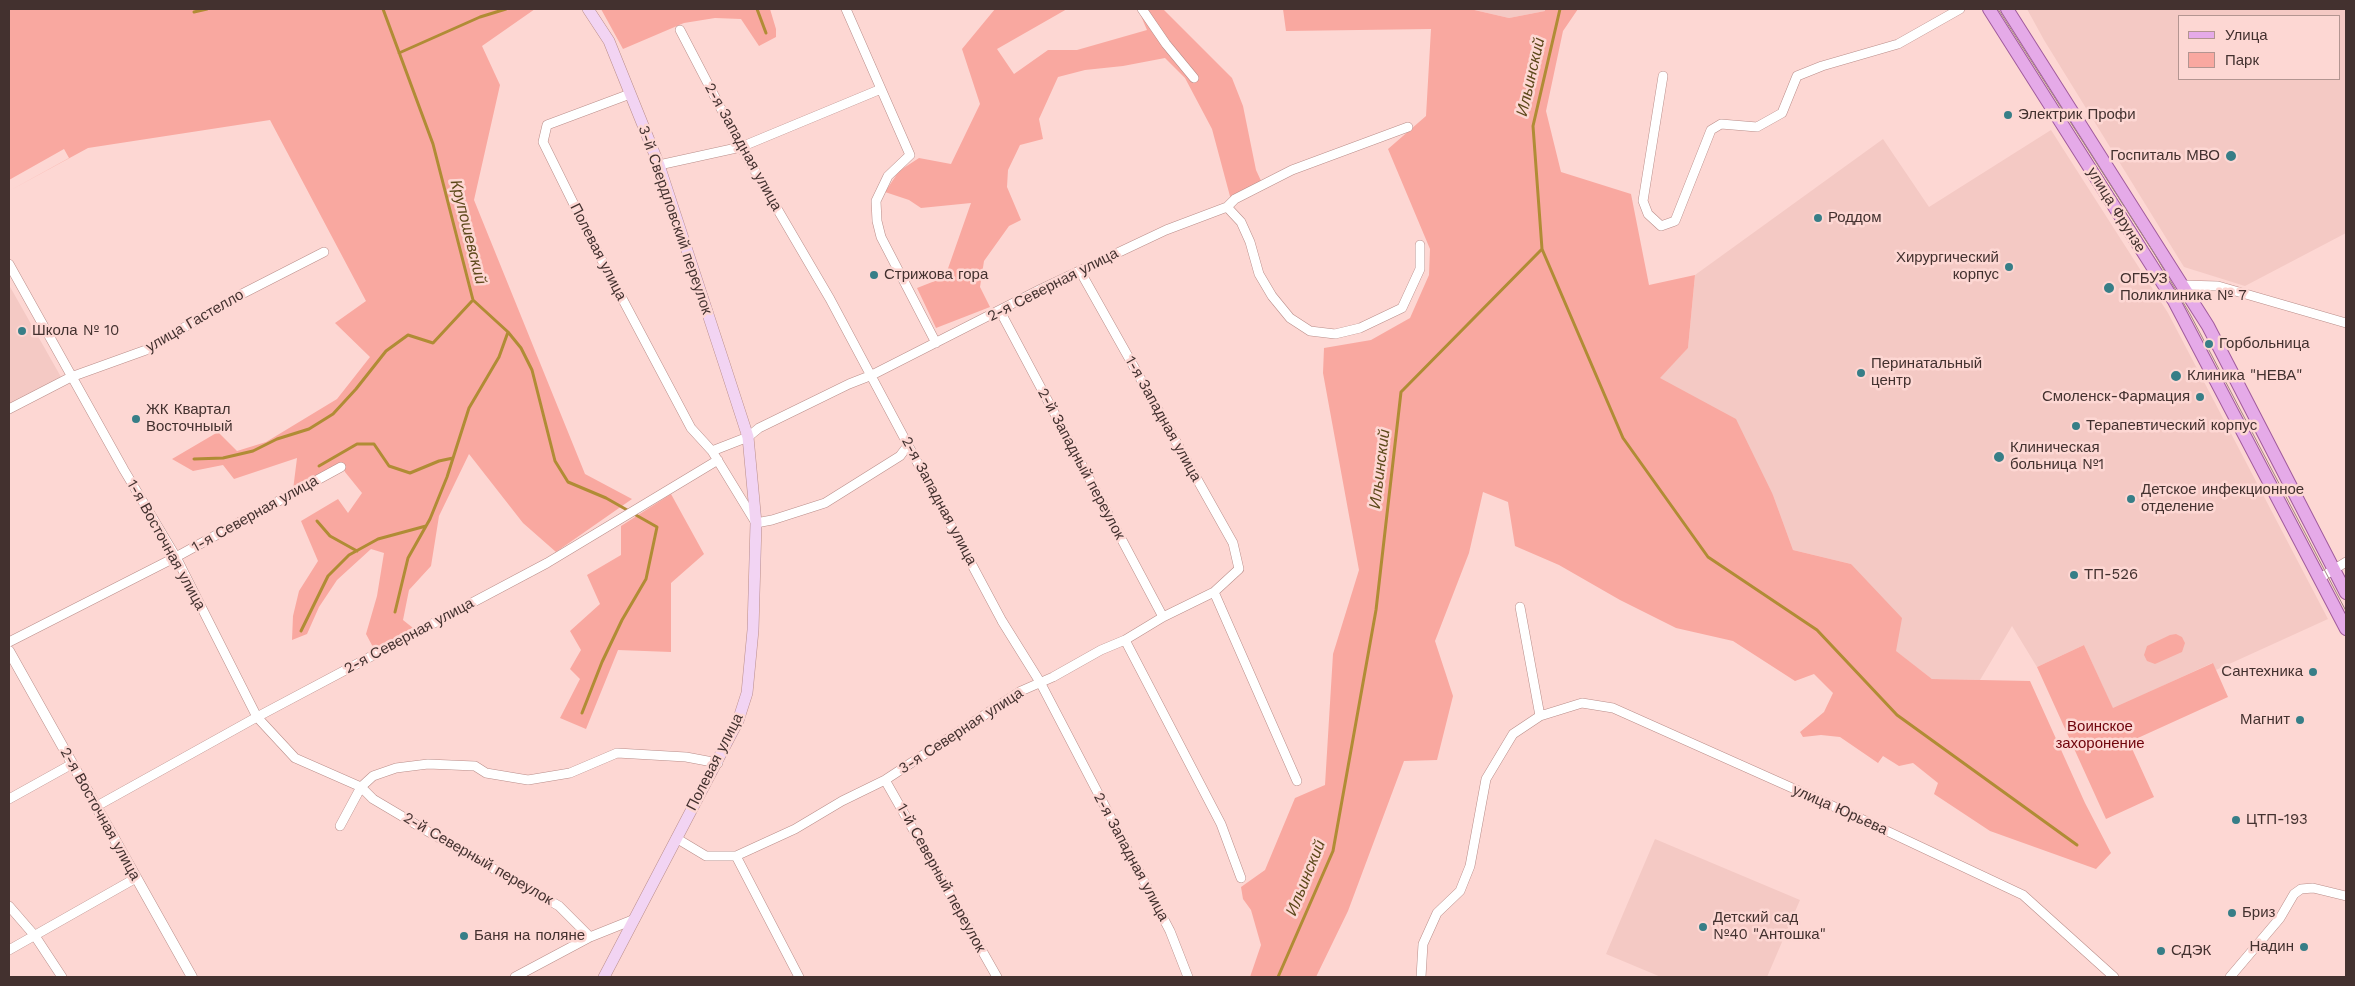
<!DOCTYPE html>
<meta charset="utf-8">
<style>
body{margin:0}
#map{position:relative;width:2355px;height:986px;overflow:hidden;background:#fdd7d3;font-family:"Work Sans",sans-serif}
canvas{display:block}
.frame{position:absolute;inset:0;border:10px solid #43312f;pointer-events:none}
.legend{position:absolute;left:2178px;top:15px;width:162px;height:65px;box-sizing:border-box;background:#fdd7d3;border:1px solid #b39591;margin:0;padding:6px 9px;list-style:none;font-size:15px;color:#43312f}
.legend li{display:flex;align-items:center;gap:10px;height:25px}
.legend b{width:25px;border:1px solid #b39591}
</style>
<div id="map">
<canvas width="2355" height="986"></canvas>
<div class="frame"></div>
<ul class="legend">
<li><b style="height:6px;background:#e5aae8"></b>Улица</li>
<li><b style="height:14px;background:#f9a8a0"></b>Парк</li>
</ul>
</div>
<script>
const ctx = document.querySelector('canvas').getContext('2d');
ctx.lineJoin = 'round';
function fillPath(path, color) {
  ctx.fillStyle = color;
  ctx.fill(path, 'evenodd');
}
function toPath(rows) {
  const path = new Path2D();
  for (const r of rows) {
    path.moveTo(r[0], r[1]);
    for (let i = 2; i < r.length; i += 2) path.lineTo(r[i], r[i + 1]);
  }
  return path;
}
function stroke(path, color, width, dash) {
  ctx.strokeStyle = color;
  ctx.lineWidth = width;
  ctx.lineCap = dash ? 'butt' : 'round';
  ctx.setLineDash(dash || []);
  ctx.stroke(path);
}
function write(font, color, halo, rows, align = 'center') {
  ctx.font = font + ' "Work Sans",sans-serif';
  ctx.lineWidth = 5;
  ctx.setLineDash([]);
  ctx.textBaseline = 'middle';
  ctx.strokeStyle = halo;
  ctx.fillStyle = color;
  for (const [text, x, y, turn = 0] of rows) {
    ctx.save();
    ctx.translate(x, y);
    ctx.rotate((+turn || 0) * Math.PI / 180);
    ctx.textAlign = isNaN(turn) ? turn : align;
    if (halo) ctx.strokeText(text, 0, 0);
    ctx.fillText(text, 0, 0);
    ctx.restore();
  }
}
fillPath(toPath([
 [1470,9,1545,9,1545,11,1509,18],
 [2027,9,2346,9,2346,233,2245,286,2184,267,2044,40],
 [2339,16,2339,79,2179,79,2179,16],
 [2051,130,2168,313,2328,619,2216,670,2212,663,2113,709,2084,645,2037,667,2012,626,1980,680,1932,679,1895,651,1851,564,1793,550,1773,495,1659,378,1688,348,1695,275,1883,139,1929,207],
 [9,285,61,377,9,405],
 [1655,839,1800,900,1767,977,1661,977,1606,954]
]), '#f4c9c4');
fillPath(toPath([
 [9,9,535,9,482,46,500,85,474,200,585,474,632,499,556,552,523,523,469,454,439,516,431,566,409,590,403,620,413,628,374,649,366,634,377,596,384,553,371,549,337,580,319,607,307,634,292,640,293,616,299,591,318,561,301,521,338,499,348,513,362,493,345,472,343,463,293,490,297,458,234,479,223,465,193,471,172,459,218,432,237,451,266,442,337,399,370,357,335,323,366,301,270,120,88,148,9,191,69,158,64,149,9,180],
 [601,9,770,9,776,29,776,37,759,46,741,19,715,18,684,23,623,49],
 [995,9,1067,9,997,49,1014,74,1048,50,1077,50,1147,30,1138,9,1163,9,1232,78,1243,106,1256,170,1262,183,1231,200,1212,129,1185,78,1165,58,1123,66,1085,70,1058,77,1039,119,1043,139,1020,145,1008,170,1007,187,1021,220,1009,226,984,261,980,287,990,307,936,328,917,288,945,277,971,203,921,208,909,200,885,192,899,171,919,158,951,164,980,104,962,49],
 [1283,9,1470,9,1509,18,1545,11,1545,9,1578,9,1563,31,1546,111,1561,172,1631,194,1649,285,1695,275,1688,348,1660,378,1736,419,1773,495,1793,550,1851,564,1902,618,1896,651,1932,679,2030,681,2085,803,2111,853,2096,869,1990,831,1934,794,1938,783,1913,763,1899,766,1883,756,1878,763,1840,737,1821,735,1803,737,1800,732,1824,712,1833,693,1814,674,1795,681,1733,641,1676,628,1620,600,1559,565,1515,546,1508,502,1483,492,1469,553,1435,641,1453,696,1437,760,1404,761,1348,911,1316,977,1250,977,1261,945,1251,910,1243,899,1241,887,1265,870,1295,798,1325,785,1333,654,1359,570,1323,373,1324,348,1371,340,1410,318,1429,275,1430,249,1388,149,1426,116,1431,29,1286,31],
 [671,494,704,554,671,583,671,652,618,650,586,729,560,718,580,679,570,669,581,650,570,631,600,604,587,575,621,555,621,526],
 [2176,634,2182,637,2185,643,2182,652,2155,664,2147,661,2144,655,2147,646,2170,635],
 [2084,645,2113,708,2213,663,2228,697,2129,742,2154,797,2106,819,2037,667]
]), '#f9a8a0');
stroke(toPath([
 [383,9,433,144,473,300,508,332,499,357,469,408,447,477,430,519,408,558,395,612],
 [757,9,766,33],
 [194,12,207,9],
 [399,53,480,17,506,9],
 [1542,249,1623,438,1708,557,1817,630,1897,715,2077,845],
 [508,332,521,348,532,370,555,461,568,482,606,498,657,527,646,579,622,620,602,662,582,713],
 [194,459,223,458,253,451,277,439,309,429,333,414,356,389,386,351,408,335,433,343,472,301],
 [319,466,357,444,374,444,389,466,410,473,439,461,453,458],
 [317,521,330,536,357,551],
 [301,631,328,576,349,555,378,539,426,526],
 [1278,977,1333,851,1376,610,1401,392,1542,249,1533,126,1560,9]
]), '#b08c35', 3);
const minor = toPath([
 [846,9,910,155,888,176,876,201,877,221,881,237,936,343],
 [1142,9,1166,44,1194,78],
 [680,30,741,147,830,299,1002,621,1040,682,1170,931,1188,977],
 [1663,76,1643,201,1648,214,1661,226,1675,221,1711,130,1721,124,1757,127,1782,113,1797,76,1822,66,1898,44,1960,9],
 [630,94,547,125,543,142,597,251,691,428,712,451],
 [659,165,741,147,881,89],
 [1227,207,1241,222,1250,242,1259,274,1272,296,1290,318,1310,331,1335,334,1360,328,1402,308,1420,269,1420,245],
 [9,264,124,470,176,557,257,717,295,758,361,787,373,799,427,831,559,906,590,937],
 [2183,285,2218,286,2346,323],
 [1000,311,1163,617],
 [9,409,71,377,146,350,236,297,324,252],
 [909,444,900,456,825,503,772,520,756,523,712,451,748,437,759,428,849,384,872,375,1041,289,1166,230,1227,207,1235,199,1292,170,1408,127],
 [2320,578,2346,562],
 [1214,592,1297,781],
 [1520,607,1540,716],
 [1125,640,1221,824,1241,878],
 [9,642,176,557,341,467],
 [885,780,997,977],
 [9,799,72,764],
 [97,806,257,717,547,563,718,460],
 [340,826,361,787,373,776,396,768,428,764,475,766,486,773,528,780,570,773,617,753,686,757,718,763],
 [676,838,706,856,736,856,795,829,842,801,885,780,1021,691,1053,677,1101,650,1125,640,1163,617,1214,592,1239,569,1233,543,1080,271],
 [736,856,799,977],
 [9,906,35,936,62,977],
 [9,950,136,878],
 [515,977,590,937,635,919],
 [1421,977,1423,944,1437,913,1460,891,1470,866,1486,779,1513,734,1540,716,1582,703,1613,708,1855,816,2023,895,2114,977],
 [2230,977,2280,918,2294,894,2301,889,2313,888,2346,896]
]);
const tertiary = toPath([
 [9,651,192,977]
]);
const secondary = toPath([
 [588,9,609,41,659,165,724,363,748,437,756,523,753,630,747,693,738,721,604,977]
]);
const primary = toPath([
 [1989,9,2174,301,2346,629],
 [2007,9,2208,326,2346,593]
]);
stroke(minor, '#b98d89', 10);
stroke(tertiary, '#b98d89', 11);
stroke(secondary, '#b98d89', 12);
stroke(primary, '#a15b9d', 14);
stroke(minor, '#fff', 9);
stroke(tertiary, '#fff', 10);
stroke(secondary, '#f2d4f3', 11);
stroke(primary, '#e5aae8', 12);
stroke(toPath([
 [1998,9,2154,253,2190,314,2346,611]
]), '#a28683', 1);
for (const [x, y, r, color] of [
 [2008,115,5,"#377e87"],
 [2231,156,6,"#377e87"],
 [1818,218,5,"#377e87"],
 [2009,267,5,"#377e87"],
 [874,275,5,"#377e87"],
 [2109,288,6,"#377e87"],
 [22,331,5,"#377e87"],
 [2209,344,5,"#377e87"],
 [1861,373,5,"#377e87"],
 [2176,376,6,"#377e87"],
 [2200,397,5,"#377e87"],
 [136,419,5,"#377e87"],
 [2076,426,5,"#377e87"],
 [1999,457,6,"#377e87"],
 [2131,499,5,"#377e87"],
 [2074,575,5,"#377e87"],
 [2313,672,5,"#377e87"],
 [2300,720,5,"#377e87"],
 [2236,820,5,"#377e87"],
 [2232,913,5,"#377e87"],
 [1703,927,5,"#377e87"],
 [464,936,5,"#377e87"],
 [2304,947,5,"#377e87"],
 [2161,951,5,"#377e87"]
]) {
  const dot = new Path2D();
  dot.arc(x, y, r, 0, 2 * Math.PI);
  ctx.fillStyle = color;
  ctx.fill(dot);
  stroke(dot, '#fdd7d3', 2);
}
write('15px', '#43312f', '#fdd7d3', [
 ["Электрик Профи",2018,115],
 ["Госпиталь МВО",2220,156,"right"],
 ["Роддом",1828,218],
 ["Хирургический",1999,258,"right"],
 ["корпус",1999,275,"right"],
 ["Стрижова гора",884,275],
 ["ОГБУЗ",2120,279],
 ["Поликлиника № 7",2120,296],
 ["Школа № 10",32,331],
 ["Горбольница",2219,344],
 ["Перинатальный",1871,364],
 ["центр",1871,381],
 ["Клиника \"НЕВА\"",2187,376],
 ["Смоленск-Фармация",2190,397,"right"],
 ["ЖК Квартал",146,410],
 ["Восточныый",146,427],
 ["Терапевтический корпус",2086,426],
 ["Клиническая",2010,448],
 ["больница №1",2010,465],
 ["Детское инфекционное",2141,490],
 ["отделение",2141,507],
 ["ТП-526",2084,575],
 ["Сантехника",2303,672,"right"],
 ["Магнит",2290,720,"right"],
 ["ЦТП-193",2246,820],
 ["Бриз",2242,913],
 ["Детский сад",1713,918],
 ["№40 \"Антошка\"",1713,935],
 ["Баня на поляне",474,936],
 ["Надин",2294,947,"right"],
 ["СДЭК",2171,951]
], 'left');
write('15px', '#43312f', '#fdd7d3', [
 ["2-я Западная улица",743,147,61],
 ["улица Фрунзе",2116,210,58],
 ["3-й Свердловский переулок",675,220,71],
 ["Полевая улица",598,252,63],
 ["2-я Северная улица",1053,285,-27],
 ["улица Гастелло",195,321,-30],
 ["1-я Западная улица",1163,419,61],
 ["2-й Западный переулок",1081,464,62],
 ["2-я Западная улица",939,501,62],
 ["1-я Северная улица",255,514,-29],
 ["1-я Восточная улица",166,545,61],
 ["2-я Северная улица",409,636,-28],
 ["3-я Северная улица",961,731,-33],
 ["Полевая улица",715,762,-63],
 ["улица Юрьева",1840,810,24],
 ["2-я Восточная улица",100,814,61],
 ["2-я Западная улица",1131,857,62],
 ["2-й Северный переулок",478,859,30],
 ["1-й Северный переулок",941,878,61]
]);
write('15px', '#6f040c', '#fdd7d3', [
 ["Воинское",2100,727],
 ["захоронение",2100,744]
]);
write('italic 16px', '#5c481a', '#fdd7d3', [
 ["Ильинский",1531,77,-77],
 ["Крупошевский",468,232,76],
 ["Ильинский",1380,469,-83],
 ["Ильинский",1306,878,-68]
]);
</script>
